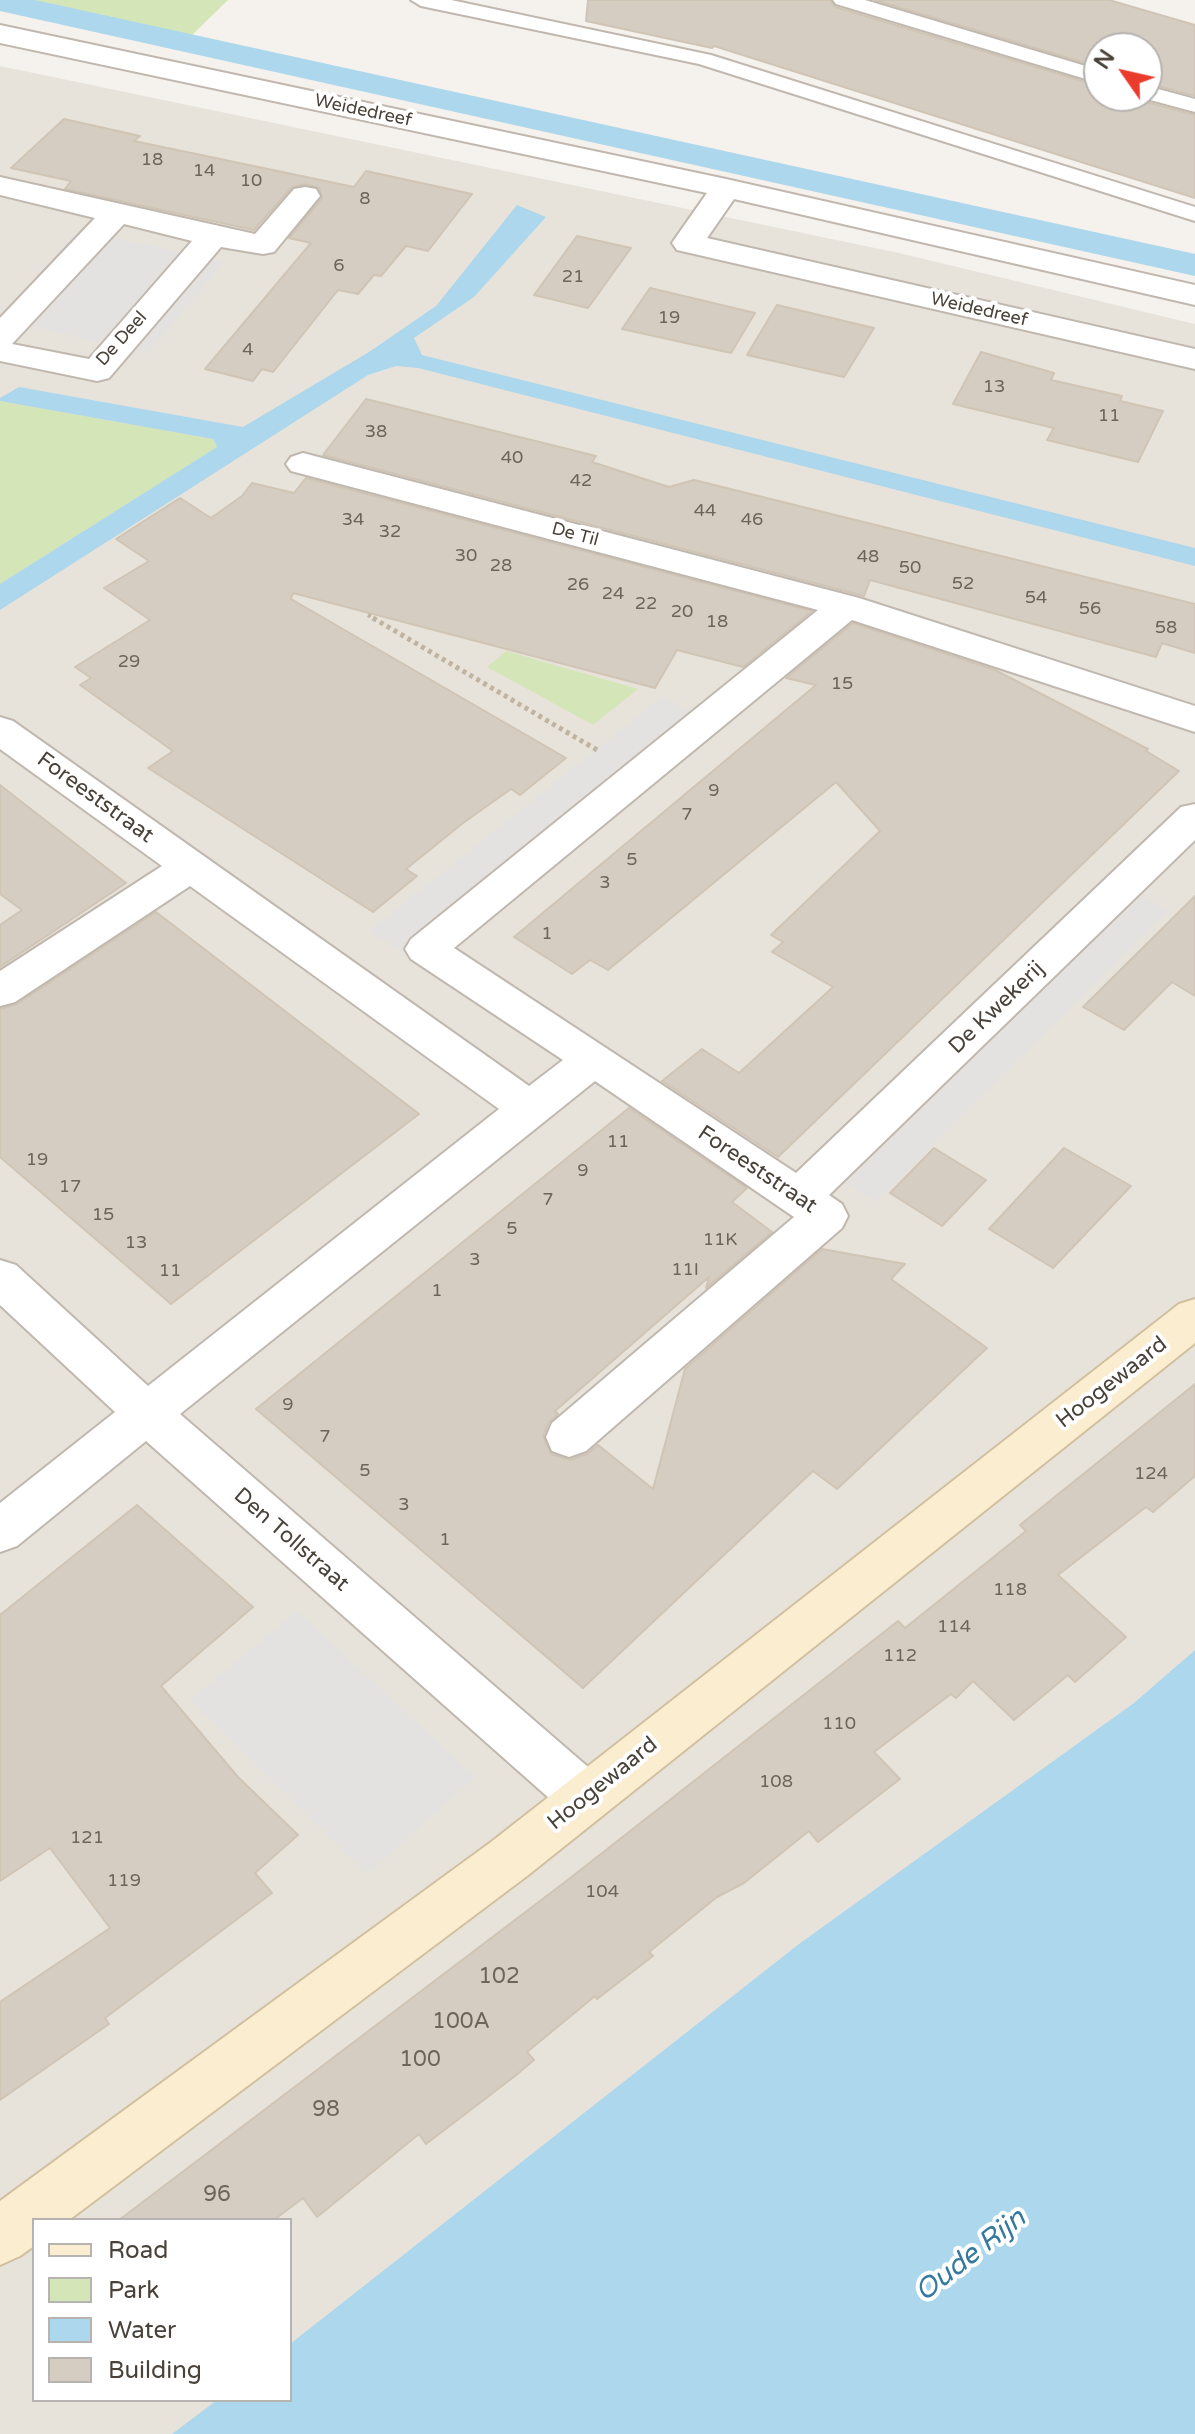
<!DOCTYPE html>
<style>
body{margin:0}
#map{position:relative;width:1195px;height:2434px;overflow:hidden;background:#f5f1ec;font-family:"Varela Round",sans-serif}
canvas{display:block}
.legend{position:absolute;left:32px;top:2218px;width:260px;height:184px;box-sizing:border-box;background:#fff;border:2px solid #b6b3b0;margin:0;padding:10px 14px;list-style:none;font-size:24px;color:#49423a}
.legend li{display:flex;align-items:center;gap:16px;height:40px}
.legend b{width:40px;border:2px solid #b6b3b0}
.north{position:absolute;left:1083px;top:32px;width:80px;height:80px;box-sizing:border-box;background:#fff;border:2px solid #b6b3b0;border-radius:50%;rotate:304deg;font-size:22px;font-weight:700;line-height:32px;text-align:center;color:#49423a}
.north::after{content:'';display:block;margin:auto;width:28px;height:36px;background:#eb3b2c;clip-path:polygon(50% 0,100% 100%,50% 72%,0 100%)}
</style>
<div id="map">
<canvas width="1195" height="2434"></canvas>
<ul class="legend">
<li><b style="height:10px;background:#fbedcf"></b>Road</li>
<li><b style="height:22px;background:#d4e6b8"></b>Park</li>
<li><b style="height:22px;background:#add7ec"></b>Water</li>
<li><b style="height:22px;background:#d6cdc2"></b>Building</li>
</ul>
<div class="north">N</div>
</div>
<script>
const ctx = document.querySelector('canvas').getContext('2d');
ctx.lineJoin = 'round';
function fillPath(path, color) {
  ctx.fillStyle = color;
  ctx.fill(path, 'evenodd');
}
function toPath(rows) {
  const path = new Path2D();
  for (const r of rows) {
    path.moveTo(r[0], r[1]);
    for (let i = 2; i < r.length; i += 2) path.lineTo(r[i], r[i + 1]);
  }
  return path;
}
function stroke(path, color, width, dash) {
  ctx.strokeStyle = color;
  ctx.lineWidth = width;
  ctx.lineCap = dash ? 'butt' : 'round';
  ctx.setLineDash(dash || []);
  ctx.stroke(path);
}
function write(font, color, halo, rows, align = 'center') {
  ctx.font = font + ' "Varela Round",sans-serif';
  ctx.lineWidth = 8;
  ctx.setLineDash([]);
  ctx.textBaseline = 'middle';
  ctx.strokeStyle = halo;
  ctx.fillStyle = color;
  for (const [text, x, y, turn = 0] of rows) {
    ctx.save();
    ctx.translate(x, y);
    ctx.rotate((+turn || 0) * Math.PI / 180);
    ctx.textAlign = isNaN(turn) ? turn : align;
    if (halo) ctx.strokeText(text, 0, 0);
    ctx.fillText(text, 0, 0);
    ctx.restore();
  }
}
fillPath(toPath([
 [0,66,899,253,1195,324,1195,1695,290,2390,290,2220,34,2220,34,2400,277,2400,232,2434,0,2434]
]), '#e8e3da');
fillPath(toPath([
 [30,0,228,0,191,36],
 [0,401,213,439,217,447,0,584],
 [506,651,638,689,593,725,487,667]
]), '#d4e6b8');
fillPath(toPath([
 [78,230,224,261,148,354,0,319],
 [663,696,706,720,413,959,369,931],
 [1123,886,1169,910,875,1202,826,1172],
 [297,1611,475,1777,367,1874,190,1700]
]), '#e4e2e0');
fillPath(toPath([
 [0,0,35,0,1195,254,1195,276,0,11],
 [517,205,546,217,474,297,414,338,422,355,1195,548,1195,566,418,368,396,366,368,375,0,610,0,584,217,447,213,439,0,401,0,398,19,387,243,427,369,352,436,306],
 [1195,1650,1195,2434,172,2434,217,2400,290,2400,290,2344,799,1944,1134,1703]
]), '#add7ec');
const building = toPath([
 [588,0,830,0,835,7,1099,86,1099,96,1136,96,1138,100,1195,115,1195,198,714,46,712,48,586,21,588,0],
 [875,0,1109,0,1195,25,1195,96,1147,83,1147,48,1099,48,1099,67,875,0],
 [64,119,140,136,134,141,354,187,366,171,472,194,428,251,406,246,381,276,374,275,358,294,338,290,273,372,262,369,253,381,205,369,311,243,289,238,322,198,319,188,306,184,292,187,254,230,65,189,71,181,11,168,64,119],
 [577,236,631,248,588,308,534,295,577,236],
 [650,288,755,313,731,353,622,329,650,288],
 [777,305,874,328,844,377,747,355,777,305],
 [981,352,1054,373,1051,380,1122,396,1120,401,1163,411,1138,462,1047,440,1054,428,953,404,981,352],
 [366,399,596,456,592,462,669,487,694,480,1195,604,1195,653,1162,643,1156,657,870,580,864,596,323,455,366,399],
 [306,478,812,611,743,667,677,650,655,688,293,593,291,599,566,758,520,795,511,789,463,823,406,869,417,876,373,912,148,768,173,751,80,685,91,678,75,667,150,620,104,588,149,561,116,539,180,498,211,518,242,496,252,483,294,493,306,478],
 [853,623,995,670,1148,749,1146,751,1179,771,778,1157,662,1081,702,1049,739,1073,833,987,772,952,783,942,771,935,880,831,836,782,608,970,590,960,572,974,514,937,816,685,786,678,853,623],
 [0,785,126,883,0,967,0,925,22,910,0,894,0,785],
 [1195,896,1195,996,1172,982,1124,1030,1083,1007,1195,896],
 [156,912,419,1114,171,1304,0,1157,0,1009,17,1004,156,912],
 [629,1108,747,1188,732,1202,772,1232,706,1288,709,1277,555,1411,558,1414,549,1422,543,1436,551,1454,570,1460,587,1454,598,1445,653,1489,685,1369,822,1249,905,1264,891,1279,987,1348,837,1489,813,1471,583,1688,256,1409,629,1108],
 [934,1148,986,1180,942,1226,890,1193,934,1148],
 [1064,1148,1131,1186,1053,1268,989,1229,1064,1148],
 [1195,1384,1195,1476,1153,1512,1146,1507,1058,1575,1126,1637,1075,1682,1068,1675,1014,1720,973,1681,956,1698,951,1694,874,1752,900,1779,818,1842,809,1831,744,1883,717,1897,649,1952,653,1956,597,1999,595,1996,527,2052,534,2060,515,2076,426,2144,419,2134,317,2217,303,2198,274,2220,119,2220,569,1879,898,1621,905,1628,1026,1531,1020,1525,1195,1384],
 [137,1505,253,1607,161,1686,238,1777,298,1835,255,1873,272,1893,105,2018,109,2024,0,2100,0,2002,110,1928,50,1848,0,1881,0,1615,137,1505]
]);
fillPath(building, '#d6cdc2');
stroke(building, '#d0c4b5', 2);
const lane = toPath([
 [411,0,451,0,711,55,1195,207,1195,221,699,64,421,6,411,0],
 [833,0,865,0,1099,70,1099,83,836,4,833,0],
 [1147,86,1195,99,1195,112,1139,97,1147,96,1147,86]
]);
const street = toPath([
 [0,25,726,179,1195,285,1195,305,734,199,707,238,1195,349,1195,369,677,250,672,243,707,193,0,43,0,25],
 [0,177,255,234,294,189,305,187,316,189,320,196,274,252,263,254,221,247,109,378,97,381,0,361,0,318,95,218,0,195,0,177],
 [124,224,192,241,89,359,12,344,124,224],
 [303,453,859,598,1195,706,1195,732,852,620,454,948,796,1173,1181,807,1195,804,1195,840,829,1195,842,1204,848,1216,842,1228,586,1451,569,1457,552,1451,546,1437,552,1423,794,1217,595,1081,180,1414,603,1780,611,1797,603,1814,585,1821,567,1814,146,1441,17,1546,0,1552,0,1503,115,1412,0,1305,0,1260,16,1265,148,1386,499,1109,190,886,15,1002,0,1006,0,971,162,866,0,749,0,717,13,721,529,1086,563,1060,411,959,405,949,411,939,818,610,291,471,286,464,291,457,303,453]
]);
const secondary = toPath([
 [1195,1299,1195,1343,527,1876,69,2220,34,2220,34,2246,20,2256,0,2265,0,2201,491,1842,1179,1304,1195,1299]
]);
stroke(lane, '#c0b8af', 4);
stroke(street, '#c0b8af', 4);
stroke(secondary, '#d1c09f', 4);
stroke(toPath([
 [368,615,377,620]
]), '#c1b3a1', 4, [3, 3]);
stroke(toPath([
 [373,618,597,750]
]), '#c1b3a1', 5, [4, 4]);
fillPath(lane, '#fff');
fillPath(street, '#fff');
fillPath(secondary, '#fbedcf');
write('18px', '#49423a', '#fff', [
 ["Weidedreef",363,111,12],
 ["Weidedreef",979,310,13],
 ["De Deel",122,339,-48],
 ["De Til",575,535,15]
]);
write('18px', '#6c655c', null, [
 ["18",152,160],
 ["14",204,171],
 ["10",251,181],
 ["8",365,199],
 ["6",339,266],
 ["21",573,277],
 ["19",669,318],
 ["4",248,350],
 ["13",994,387],
 ["11",1109,416],
 ["38",376,432],
 ["40",512,458],
 ["42",581,481],
 ["44",705,511],
 ["34",353,520],
 ["46",752,520],
 ["32",390,532],
 ["30",466,556],
 ["48",868,557],
 ["28",501,566],
 ["50",910,568],
 ["52",963,584],
 ["26",578,585],
 ["24",613,594],
 ["54",1036,598],
 ["22",646,604],
 ["56",1090,609],
 ["20",682,612],
 ["18",717,622],
 ["58",1166,628],
 ["29",129,662],
 ["15",842,684],
 ["9",714,791],
 ["7",687,815],
 ["5",632,860],
 ["3",605,883],
 ["1",547,934],
 ["11",618,1142],
 ["19",37,1160],
 ["9",583,1171],
 ["17",70,1187],
 ["7",548,1200],
 ["15",103,1215],
 ["5",512,1229],
 ["11K",720,1240],
 ["13",136,1243],
 ["3",475,1260],
 ["11I",685,1270],
 ["11",170,1271],
 ["1",437,1291],
 ["9",288,1405],
 ["7",325,1437],
 ["5",365,1471],
 ["124",1151,1474],
 ["3",404,1505],
 ["1",445,1540],
 ["118",1010,1590],
 ["114",954,1627],
 ["112",900,1656],
 ["110",839,1724],
 ["108",776,1782],
 ["121",87,1838],
 ["119",124,1881],
 ["104",602,1892]
]);
write('22px', '#49423a', '#fff', [
 ["Foreeststraat",95,798,36],
 ["De Kwekerij",997,1008,-44],
 ["Foreeststraat",757,1170,34],
 ["Hoogewaard",1112,1383,-38],
 ["Den Tollstraat",291,1540,41],
 ["Hoogewaard",603,1784,-39]
]);
write('22px', '#6c655c', null, [
 ["102",499,1977],
 ["100A",461,2022],
 ["100",420,2060],
 ["98",326,2110],
 ["96",217,2195]
]);
write('italic 28px', '#35799f', '#fff', [
 ["Oude Rijn",971,2256,-38]
]);
</script>
